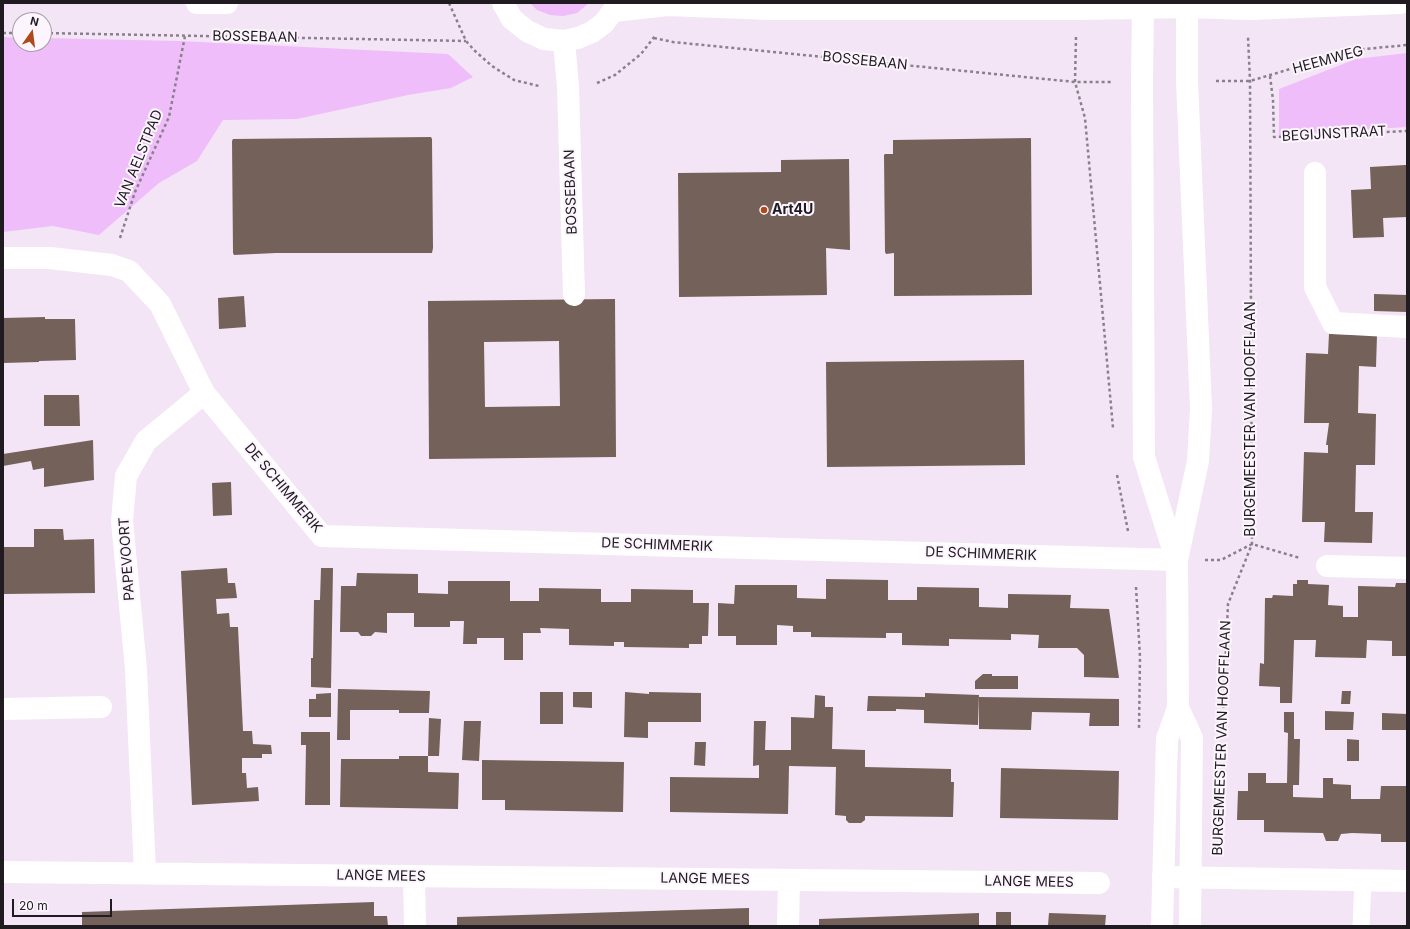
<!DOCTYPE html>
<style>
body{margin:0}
#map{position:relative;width:1410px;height:929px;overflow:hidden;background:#f3e5f5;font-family:Inter,sans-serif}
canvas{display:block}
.frame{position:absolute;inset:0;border:4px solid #201b21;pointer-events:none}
.north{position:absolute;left:12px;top:12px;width:40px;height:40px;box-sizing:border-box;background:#fdf5fe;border:1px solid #a59ea6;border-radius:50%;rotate:14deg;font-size:11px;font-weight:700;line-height:16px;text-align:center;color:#201b21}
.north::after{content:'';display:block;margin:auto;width:14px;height:18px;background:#ae491a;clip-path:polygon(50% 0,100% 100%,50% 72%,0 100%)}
.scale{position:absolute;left:12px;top:899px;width:100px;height:18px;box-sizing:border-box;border:2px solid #201b21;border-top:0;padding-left:5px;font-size:12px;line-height:14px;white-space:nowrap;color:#201b21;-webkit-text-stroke:3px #fdf5fe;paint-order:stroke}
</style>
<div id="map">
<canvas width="1410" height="929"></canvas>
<div class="frame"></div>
<div class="north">N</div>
<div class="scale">20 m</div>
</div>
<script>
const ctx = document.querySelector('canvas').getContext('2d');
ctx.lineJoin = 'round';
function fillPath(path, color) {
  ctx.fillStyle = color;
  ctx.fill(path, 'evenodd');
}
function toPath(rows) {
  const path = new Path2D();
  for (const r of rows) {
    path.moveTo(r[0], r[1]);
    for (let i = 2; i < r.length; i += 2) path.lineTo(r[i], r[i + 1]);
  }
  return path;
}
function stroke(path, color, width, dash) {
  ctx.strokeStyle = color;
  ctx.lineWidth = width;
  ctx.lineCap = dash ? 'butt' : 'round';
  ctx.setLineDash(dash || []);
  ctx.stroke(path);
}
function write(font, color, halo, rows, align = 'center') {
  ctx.font = font + ' Inter,sans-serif';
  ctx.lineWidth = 4;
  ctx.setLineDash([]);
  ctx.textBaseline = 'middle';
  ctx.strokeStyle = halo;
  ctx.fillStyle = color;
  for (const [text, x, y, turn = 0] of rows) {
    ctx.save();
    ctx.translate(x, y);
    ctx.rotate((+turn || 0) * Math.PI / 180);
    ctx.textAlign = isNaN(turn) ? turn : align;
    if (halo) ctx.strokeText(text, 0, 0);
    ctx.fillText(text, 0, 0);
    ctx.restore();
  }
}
fillPath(toPath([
 [530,3,589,3,577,13,563,16,550,15,537,10],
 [3,37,20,38,20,44,44,44,44,38,180,41,448,54,473,77,451,88,408,95,297,119,223,120,197,161,159,183,99,235,53,226,3,232],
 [1407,53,1407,127,1279,135,1279,89,1356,59]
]), '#efbdf9');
fillPath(toPath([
 [431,137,432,139,433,248,432,253,276,253,234,255,233,253,232,141,233,139],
 [1031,138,1032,295,894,296,894,253,886,254,885,252,884,155,885,154,893,154,893,140],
 [849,159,850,250,826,248,827,295,679,297,678,173,781,172,781,160],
 [1405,165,1407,165,1407,217,1383,218,1384,237,1353,238,1351,190,1371,189,1370,167],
 [1374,294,1407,295,1407,312,1374,311],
 [244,296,246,327,219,329,218,298],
 [615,299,616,457,429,459,428,301],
 [559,341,560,406,485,407,484,342],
 [45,317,45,319,75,319,76,360,39,361,39,362,3,363,3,318],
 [1329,334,1377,335,1376,367,1359,366,1358,413,1376,414,1375,465,1356,465,1355,512,1373,512,1372,543,1324,542,1325,522,1302,522,1304,452,1328,453,1328,445,1326,445,1329,423,1304,423,1306,353,1328,354],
 [1024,360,1025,465,827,467,826,362],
 [44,395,79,395,80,426,44,426],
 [93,440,94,480,44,487,44,468,33,470,31,461,3,466,3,454],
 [231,482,232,515,213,516,212,483],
 [34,529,63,529,64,540,94,539,95,593,3,594,3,547,34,547],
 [227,568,228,583,235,583,237,598,216,599,217,614,229,613,230,627,238,627,243,731,252,731,253,744,271,745,272,754,262,754,262,758,242,758,242,773,246,773,247,788,258,787,259,801,192,805,181,571],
 [321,568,333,568,331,688,311,687,311,658,313,658,314,600,320,600],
 [357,573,418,574,418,593,448,594,448,581,510,581,510,601,539,601,539,588,601,589,601,602,631,602,631,589,693,590,693,603,709,603,708,636,702,636,702,644,689,644,689,648,624,647,624,642,614,642,614,646,569,645,569,629,540,628,541,633,523,633,523,660,504,660,504,638,477,638,477,644,463,644,464,621,450,621,450,627,414,627,414,613,387,613,387,633,375,632,371,636,361,636,358,632,340,632,341,586,356,586],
 [826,579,888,580,888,600,917,600,917,587,979,588,979,607,1008,608,1008,594,1071,595,1070,608,1109,609,1119,678,1084,677,1084,655,1077,648,1038,648,1039,635,1011,634,1011,640,949,639,949,646,902,645,902,633,886,633,886,638,811,637,811,632,793,632,793,626,777,625,777,645,736,645,736,636,718,636,718,603,734,604,735,585,797,585,797,598,826,599],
 [1297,580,1308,580,1308,584,1329,585,1328,605,1343,606,1343,617,1358,617,1358,586,1395,587,1396,583,1407,583,1407,656,1392,656,1392,641,1367,640,1366,658,1315,657,1316,640,1294,640,1292,703,1280,703,1280,687,1259,686,1260,663,1264,664,1265,598,1272,598,1273,595,1293,596,1293,584,1297,584],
 [983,674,992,674,992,676,1018,676,1018,689,975,689,975,681],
 [338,689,430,691,429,713,399,713,399,710,350,710,350,740,337,740],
 [1342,691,1351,691,1350,704,1341,704],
 [540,692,563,692,563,724,540,724],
 [573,692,592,692,592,708,573,707],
 [625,692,649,694,649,692,701,693,701,722,648,722,648,738,624,737],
 [331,693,331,717,309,717,309,699,316,699,316,694],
 [925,693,979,695,978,725,924,723,924,710,896,709,896,711,867,711,868,696,925,697],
 [815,695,825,696,825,707,833,707,832,749,865,750,865,767,951,769,951,782,954,782,953,817,865,816,865,820,861,823,849,823,846,820,846,816,835,815,836,767,789,766,788,814,670,812,670,777,759,778,759,765,753,766,754,721,766,721,765,750,791,750,791,717,814,718],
 [979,697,1119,699,1119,726,1089,726,1090,713,1032,712,1031,730,979,729],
 [1325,711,1354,712,1353,730,1325,730],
 [1284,712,1294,712,1294,739,1300,739,1299,785,1293,785,1293,797,1323,798,1323,778,1333,778,1333,784,1351,785,1351,799,1380,799,1381,786,1407,786,1407,842,1381,842,1381,834,1352,833,1341,834,1338,841,1326,841,1323,833,1264,832,1264,820,1237,820,1238,791,1248,791,1248,773,1266,773,1266,783,1287,783,1288,733,1284,732],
 [1382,713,1407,714,1407,730,1382,730],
 [429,718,441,719,439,756,428,756],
 [464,721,481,721,479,761,462,760],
 [301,732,330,732,330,805,305,805,306,745,301,745],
 [1347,739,1359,740,1359,761,1347,761],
 [695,742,706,742,705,766,694,765],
 [399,756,428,756,428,772,459,773,458,809,340,807,341,759,399,759],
 [482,760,624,762,623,812,505,810,505,800,482,800],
 [1001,768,1119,771,1118,820,1000,818],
 [374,902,374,916,387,916,388,926,82,926,82,912],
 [749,908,749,926,457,926,457,917],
 [996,912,1011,912,1011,926,996,926],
 [979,913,979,926,819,926,819,919],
 [1049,913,1106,915,1105,926,1048,925]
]), '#73615a');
stroke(toPath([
 [449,3,466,41,475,51,492,66,514,80,539,86],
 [3,33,20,33],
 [44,33,466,41],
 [1076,37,1075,82,1085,118,1113,428],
 [654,38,673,42,1075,82,1113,82],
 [1270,76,1273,100,1274,137,1407,131],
 [1216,81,1250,81,1354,50,1407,45],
 [597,83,615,75,641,54,655,36],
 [120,238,135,192,169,117,185,36],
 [1117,475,1128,531],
 [1205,560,1221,560,1252,544,1300,558],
 [1136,587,1140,657,1139,728],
 [1222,738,1228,604,1252,544,1250,81,1248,37]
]), '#89808b', 2.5, [3, 3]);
stroke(toPath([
 [1361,926,1363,881]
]), '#fff', 17);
stroke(toPath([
 [564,41,568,87,574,295],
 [1315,173,1315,287,1333,323,1407,327],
 [3,258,50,258,112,265,129,271,160,304,204,393,322,536,1177,560],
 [1327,566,1407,568],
 [3,709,101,707],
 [3,872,1099,883],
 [145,873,136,669,122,521,126,476,146,441,204,393],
 [414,876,415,926],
 [1163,877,1407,881],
 [788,926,789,880]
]), '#fff', 22);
stroke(toPath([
 [197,3,227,3],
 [503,3,512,19,527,31,544,39,564,41,578,38,592,32,604,23,613,11,617,3],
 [1145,3,1143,8,1142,82,1144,457,1176,559],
 [613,11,668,5,769,9,1077,9,1187,7,1250,9,1400,3],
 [1178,708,1192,738,1190,926],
 [1162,926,1167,739,1178,708,1177,560,1198,461,1201,409,1187,81,1187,7,1185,3]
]), '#fff', 22);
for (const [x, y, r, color] of [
 [764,210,4,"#ae491a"]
]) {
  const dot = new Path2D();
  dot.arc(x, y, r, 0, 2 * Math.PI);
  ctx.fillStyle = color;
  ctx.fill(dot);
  stroke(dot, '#fdf5fe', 1.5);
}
write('14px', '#201b21', '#fdf5fe', [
 ["BOSSEBAAN",255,37,1],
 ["HEEMWEG",1328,60,-15],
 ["BOSSEBAAN",865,61,6],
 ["BEGIJNSTRAAT",1334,134,-3],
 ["VAN AELSTPAD",139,159,-68],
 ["BOSSEBAAN",571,192,-92],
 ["BURGEMEESTER VAN HOOFFLAAN",1251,419,-90],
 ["DE SCHIMMERIK",283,488,50],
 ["DE SCHIMMERIK",657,545,2],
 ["DE SCHIMMERIK",981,554,2],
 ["PAPEVOORT",127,559,-94],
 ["BURGEMEESTER VAN HOOFFLAAN",1222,738,-88],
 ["LANGE MEES",381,876,1],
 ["LANGE MEES",705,879,1],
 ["LANGE MEES",1029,882,1]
]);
write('bold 14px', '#201b21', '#fdf5fe', [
 ["Art4U",772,210]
], 'left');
</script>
